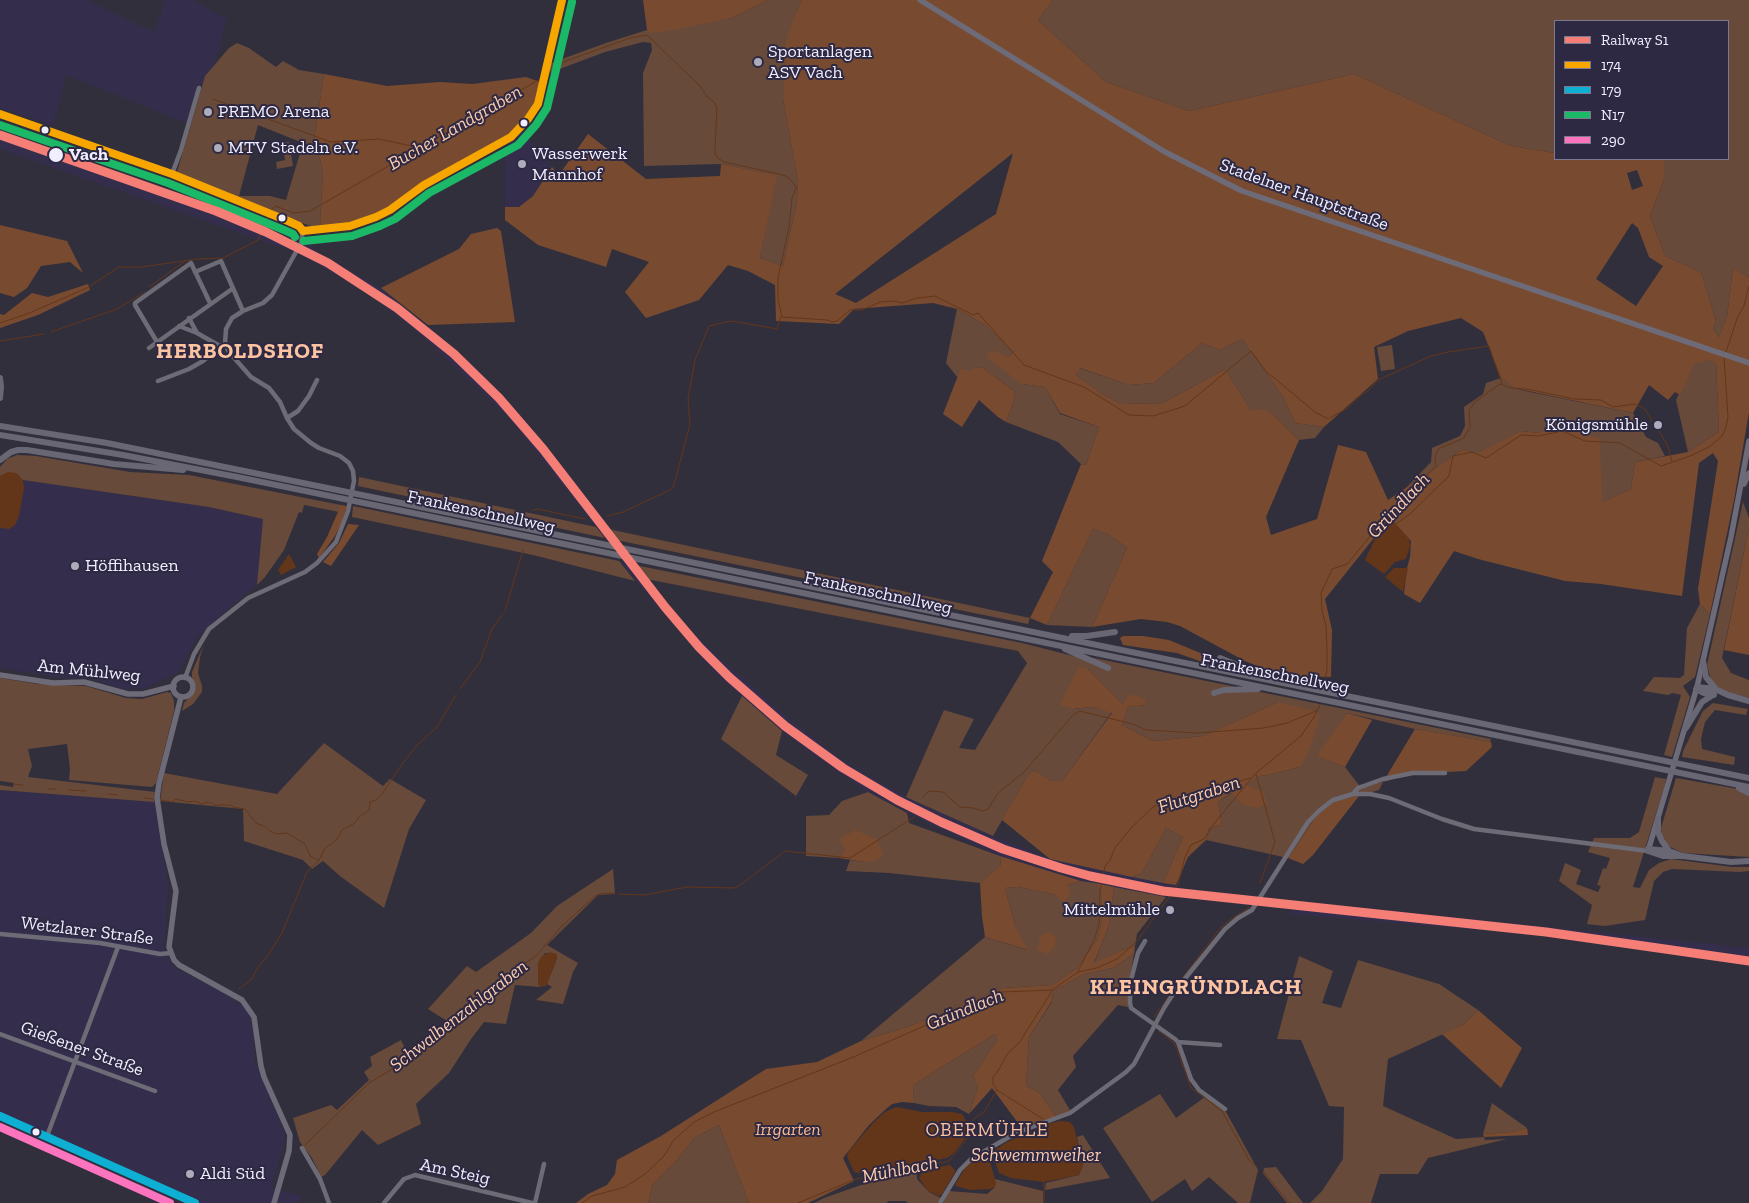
<!DOCTYPE html>
<meta charset="utf-8">
<style>
body{margin:0}
#map{position:relative;width:1749px;height:1203px;overflow:hidden;background:#322f3d;font-family:"Zilla Slab",serif}
canvas{display:block}
.legend{position:absolute;left:1554px;top:20px;width:175px;height:140px;box-sizing:border-box;background:#2e2943;border:1px solid #7c788e;margin:0;padding:6px 9px;list-style:none;font-size:15px;color:#f0eeff}
.legend li{display:flex;align-items:center;gap:10px;height:25px}
.legend b{width:25px;border:1px solid #7c788e}
</style>
<div id="map">
<canvas width="1749" height="1203"></canvas>
<ul class="legend">
<li><b style="height:6px;background:#f57e77"></b>Railway S1</li>
<li><b style="height:6px;background:#f7a600"></b>174</li>
<li><b style="height:6px;background:#0dafd3"></b>179</li>
<li><b style="height:6px;background:#1ab867"></b>N17</li>
<li><b style="height:6px;background:#fc73be"></b>290</li>
</ul>
</div>
<script>
const ctx = document.querySelector('canvas').getContext('2d');
ctx.lineJoin = 'round';
function fillPath(path, color) {
  ctx.fillStyle = color;
  ctx.fill(path, 'evenodd');
}
function toPath(rows) {
  const path = new Path2D();
  for (const r of rows) {
    if (r.length === 3) {
      path.moveTo(r[0] + r[2], r[1]);
      path.arc(r[0], r[1], r[2], 0, 2 * Math.PI);
      continue;
    }
    path.moveTo(r[0], r[1]);
    for (let i = 2; i < r.length; i += 2) path.lineTo(r[i], r[i + 1]);
  }
  return path;
}
function stroke(path, color, width, dash) {
  ctx.strokeStyle = color;
  ctx.lineWidth = width;
  ctx.lineCap = dash ? 'butt' : 'round';
  ctx.setLineDash(dash || []);
  ctx.stroke(path);
}
function write(font, color, halo, rows, align = 'center') {
  ctx.font = font + ' "Zilla Slab",serif';
  ctx.lineWidth = 4;
  ctx.setLineDash([]);
  ctx.textBaseline = 'middle';
  ctx.strokeStyle = halo;
  ctx.fillStyle = color;
  for (const [text, x, y, turn = 0] of rows) {
    ctx.save();
    ctx.translate(x, y);
    ctx.rotate((+turn || 0) * Math.PI / 180);
    ctx.textAlign = isNaN(turn) ? turn : align;
    if (halo) ctx.strokeText(text, 0, 0);
    ctx.fillText(text, 0, 0);
    ctx.restore();
  }
}
fillPath(toPath([
 [0,0,88,0,154,32,166,0,194,0,227,20,213,68,205,76,192,125,66,75,53,125,0,108],
 [521,131,552,167,533,196,519,207,505,207,505,143,514,138],
 [0,132,36,143,179,195,262,227,301,246,306,240,324,257,381,288,470,362,499,392,538,437,616,540,605,538,518,429,496,405,413,328,379,302,334,273,297,253,0,149],
 [16,473,23,480,209,507,263,519,257,585,229,608,196,638,179,672,145,688,123,689,89,678,62,678,0,668,0,476],
 [619,561,635,565,686,626,721,659,789,719,848,764,906,797,993,836,1050,859,1176,885,1166,897,1081,881,1000,856,938,828,868,792,818,758,782,731,714,672],
 [0,790,154,802,168,885,164,949,173,967,229,996,246,1009,250,1017,253,1029,254,1059,285,1134,284,1144,271,1187,301,1196,299,1203,203,1203,185,1197,112,1164,0,1112],
 [1295,901,1749,948,1749,966,1648,950,1519,933,1289,914]
]), '#342e4c');
fillPath(toPath([
 [768,0,802,0,795,14,783,99,798,182,797,201,783,266,760,258,776,175,721,164,644,166,643,73,652,50,651,43,643,42,605,52,549,73,551,63,606,43,647,30,649,32,732,18],
 [1053,0,1749,0,1749,276,1748,277,1733,268,1727,317,1719,337,1713,329,1716,321,1701,272,1665,256,1650,216,1664,179,1664,160,1661,159,1728,159,1728,21,1555,21,1555,153,1511,146,1354,74,1189,111,1106,82,1038,20],
 [237,43,249,48,276,67,283,61,299,70,324,74,314,140,323,170,320,226,311,226,296,221,177,172,205,76,229,48],
 [258,125,303,143,286,200,270,196,239,196],
 [289,142,293,166,277,169,276,162,285,160,282,143],
 [957,309,985,325,1013,352,1009,357,1022,384,1045,387,1060,414,1099,427,1086,465,1081,464,1058,442,1006,422,1015,397,1014,391,983,368,977,367,968,372,962,368,958,378,946,363],
 [1242,339,1283,397,1295,423,1324,427,1315,438,1299,440,1268,410,1251,410,1225,369,1161,404,1119,403,1101,393,1076,375,1079,368,1129,385,1154,383,1202,343,1220,350],
 [1392,345,1395,369,1381,371,1377,347],
 [1710,359,1716,363,1719,432,1688,452,1676,400,1695,362],
 [1501,378,1514,388,1525,391,1633,413,1646,437,1658,443,1665,456,1635,462,1631,489,1602,502,1555,423,1539,433,1520,431,1476,455,1463,449,1406,488,1431,462,1432,448,1460,436,1465,426,1464,407,1483,394,1486,383],
 [17,455,36,456,130,472,189,475,341,505,339,512,304,505,302,513,299,512,284,550,265,577,257,585,263,519,209,507,23,480,16,473,0,476,0,467,7,459],
 [359,477,596,527,605,538,358,486],
 [1743,502,1749,518,1749,527,1722,658,1731,673,1749,680,1749,698,1724,691,1712,684,1707,665],
 [353,506,619,561,635,581,533,555,352,517],
 [608,529,1030,618,1028,624,616,540],
 [1093,529,1108,534,1127,548,1092,627,1047,625],
 [635,565,1022,643,1077,657,1094,658,1491,739,1490,742,1415,729,1347,713,1318,756,1345,767,1359,785,1383,782,1379,790,1359,796,1318,814,1288,858,1206,840,1209,828,1222,825,1218,802,1232,793,1243,805,1247,785,1259,776,1268,775,1300,767,1278,702,1203,736,1153,741,1122,725,1128,707,1145,705,1123,704,1088,669,1073,709,1092,707,1112,712,1062,781,1051,781,1035,770,1028,775,993,836,906,797,944,710,974,719,959,748,975,750,1027,663,1018,651,646,579],
 [1700,604,1710,614,1695,677,1683,686,1690,697,1672,757,1664,755,1681,695,1673,693,1668,695,1643,691,1654,677,1680,678,1684,675,1687,628],
 [204,644,200,657,198,673,202,686,202,692,193,704,182,711,184,703,195,691,196,687,192,677,192,672],
 [0,678,38,684,86,686,126,698,142,699,167,692,171,693,174,701,174,711,156,783,152,787,69,780,70,769,67,744,28,749,32,766,28,777,155,792,154,802,0,790,0,785,13,787,14,783,0,781],
 [742,696,782,731,776,755,808,775,796,796,721,739],
 [1713,703,1748,709,1746,715,1715,710,1705,722,1701,739,1702,749,1735,757,1734,765,1682,757,1683,751,1703,711],
 [324,743,383,786,390,779,426,800,409,829,384,908,340,876,323,861,312,869,303,860,244,841,243,809,160,801,164,773,277,794],
 [1655,777,1666,779,1665,785,1633,887,1640,888,1649,870,1659,863,1671,859,1732,867,1749,867,1749,871,1740,872,1672,869,1663,872,1654,881,1645,920,1605,926,1587,924,1592,905,1559,881,1565,863,1581,870,1576,884,1598,892,1601,886,1597,885,1603,868,1606,869,1610,858,1588,852,1594,838,1630,838,1639,832],
 [1676,778,1749,791,1749,857,1683,853,1668,846,1662,835,1661,828],
 [868,792,907,813,909,823,1000,856,1001,865,980,883,889,873,846,871,850,860,865,862,845,849,839,858,806,856,806,816,829,815,842,801],
 [1166,828,1183,837,1163,883,1132,877,1142,873],
 [613,869,615,894,598,895,547,945,578,963,573,972,563,1004,536,1000,552,987,547,984,557,958,556,954,545,953,538,963,538,983,540,987,515,985,506,1024,484,1022,471,1039,449,1073,416,1104,421,1124,378,1145,362,1130,325,1175,321,1177,312,1158,300,1142,293,1118,331,1105,337,1110,369,1080,364,1072,372,1066,370,1057,401,1040,410,1059,447,1021,428,1009,467,966,476,972,531,933,557,906],
 [1081,881,1095,883,1102,893,1102,921,1097,940,1077,968,1052,985,1003,988,907,1027,861,1041,985,937,1027,950,1015,925,1005,888,1018,887,1053,894,1064,901,1067,885],
 [1114,887,1166,897,1137,934,1135,946,1125,949,1094,964,1109,925],
 [1134,954,1129,985,1128,1007,1118,1005,1073,1056,1076,1067,1058,1090,1071,1112,1056,1117,1039,1092,1026,1086,1029,1037,1052,1002,1053,991,1084,974,1113,968],
 [1299,956,1333,971,1322,1003,1341,1008,1358,960,1439,984,1478,1010,1463,1025,1388,1059,1383,1106,1456,1139,1484,1137,1485,1140,1507,1139,1428,1158,1418,1174,1380,1174,1371,1203,1310,1203,1322,1191,1343,1159,1344,1107,1329,1106,1301,1040,1277,1039],
 [995,1034,997,1040,973,1076,978,1087,969,1114,956,1107,929,1106,914,1103,913,1085],
 [1160,1094,1176,1118,1205,1097,1226,1112,1258,1170,1250,1203,1238,1203,1209,1177,1192,1191,1185,1179,1152,1202,1103,1128],
 [1492,1103,1527,1128,1511,1132,1483,1134],
 [719,1125,749,1203,648,1203,653,1184,678,1159,694,1138],
 [1083,1135,1110,1178,1045,1190,1046,1183,1079,1175,1083,1165,1077,1137],
 [1276,1167,1303,1203,1287,1203,1263,1173,1264,1168],
 [917,1170,917,1179,929,1192,941,1198,937,1203,908,1203,906,1201,888,1201,887,1203,814,1203,824,1198,884,1177],
 [995,1179,1043,1191,1043,1203,943,1203,949,1191,987,1194,995,1187]
]), '#674a3a');
fillPath(toPath([
 [643,0,768,0,732,18,658,33,649,32,647,30],
 [802,0,1053,0,1038,20,1106,82,1189,111,1354,74,1511,146,1555,153,1555,159,1608,160,1613,159,1661,159,1664,160,1664,179,1650,216,1665,256,1701,272,1716,321,1713,329,1719,337,1727,317,1733,268,1748,277,1749,276,1749,412,1734,500,1710,614,1700,604,1698,589,1718,461,1713,453,1699,463,1682,596,1601,584,1565,581,1478,559,1454,551,1420,603,1404,594,1407,568,1410,557,1411,541,1390,518,1325,599,1332,630,1331,677,1301,676,1270,671,1245,661,1180,626,1167,622,1141,619,1092,627,1127,548,1108,534,1093,529,1047,625,1030,618,1053,572,1042,561,1081,464,1086,465,1099,427,1060,413,1045,387,1022,384,987,358,990,350,1009,357,1013,352,985,325,957,309,933,303,854,309,839,324,776,321,775,285,748,271,728,265,699,300,646,318,625,292,649,262,612,249,606,267,538,245,505,220,505,207,519,207,533,196,552,167,559,175,588,134,646,179,720,176,721,164,777,175,760,258,783,266,797,201,798,182,783,99,786,43,795,14],
 [1013,153,996,214,856,303,835,294],
 [1637,170,1643,186,1632,190,1627,173],
 [1632,223,1638,228,1649,257,1663,266,1636,306,1596,279],
 [1461,318,1483,332,1501,378,1514,388,1633,413,1649,385,1668,400,1675,392,1680,395,1695,363,1710,360,1716,363,1719,432,1688,452,1635,462,1631,489,1602,502,1600,439,1555,423,1539,433,1520,431,1476,454,1463,449,1388,500,1366,452,1338,445,1317,519,1271,535,1266,517,1299,440,1268,410,1251,410,1225,369,1161,404,1119,403,1101,393,1076,375,1080,368,1129,385,1154,383,1202,343,1220,350,1242,339,1283,397,1295,423,1324,427,1378,379,1374,347,1408,331],
 [324,74,387,86,440,82,472,84,526,77,540,82,538,94,533,110,521,131,514,138,432,181,394,207,349,227,320,226,323,170,314,140],
 [0,225,67,241,83,273,70,262,41,266,27,288,14,297,0,293],
 [497,228,501,231,515,322,428,325,381,288,459,249,471,234],
 [88,284,90,290,38,315,0,328,0,314,4,315,32,293,48,297],
 [977,367,983,368,1014,391,1015,397,1006,422,998,417,979,400,962,427,943,414,961,368,968,371],
 [341,505,347,506,342,522,335,536,319,558,317,554,327,537],
 [348,524,359,525,331,566,323,562,339,543],
 [1749,527,1749,655,1724,650],
 [1123,636,1143,636,1169,640,1210,657,1208,664,1177,653,1123,645,1120,638],
 [1079,667,1088,669,1123,704,1130,694,1145,699,1145,705,1128,707,1122,725,1153,741,1203,736,1278,702,1312,710,1320,715,1310,748,1300,767,1268,775,1259,776,1247,785,1263,792,1267,803,1258,808,1243,805,1231,793,1218,802,1222,825,1209,828,1206,840,1188,857,1176,885,1163,883,1183,837,1166,828,1142,873,1132,877,1050,859,1002,820,1028,775,1035,770,1051,781,1062,781,1112,713,1092,707,1073,709,1060,705],
 [1347,713,1372,720,1345,767,1317,756],
 [1415,729,1491,742,1492,747,1466,771,1409,774,1383,782],
 [1359,796,1313,855,1303,864,1288,858,1318,814,1336,801],
 [855,830,877,839,883,855,874,861,865,862,839,858,845,849,840,839],
 [1000,856,1081,881,1067,885,1071,894,1064,902,1053,894,1018,887,1005,888,1015,925,1028,950,985,937,982,916,980,883,1001,865],
 [1095,883,1114,887,1109,925,1094,963,1125,949,1135,946,1134,954,1113,968,1084,974,1053,991,1052,1001,1029,1037,1026,1086,1039,1092,1056,1117,1021,1127,992,1088,969,1114,978,1087,973,1076,997,1040,995,1034,913,1085,914,1103,902,1102,892,1104,886,1109,869,1125,843,1158,854,1181,808,1203,749,1203,719,1125,694,1138,678,1159,653,1184,648,1203,576,1203,588,1194,607,1185,615,1174,617,1160,661,1136,766,1069,817,1062,861,1041,907,1027,1003,988,1052,985,1077,968,1097,940,1102,921,1102,893],
 [1049,932,1056,937,1055,947,1047,954,1037,950,1040,937],
 [1478,1010,1522,1048,1501,1088,1442,1034,1463,1025],
 [1527,1128,1528,1135,1484,1137,1483,1134,1511,1132]
]), '#784b30');
fillPath(toPath([
 [8,472,16,473,23,480,24,488,19,516,15,525,9,529,0,528,0,476],
 [1391,521,1396,524,1409,539,1410,546,1406,559,1395,562,1384,574,1365,560,1375,539],
 [289,554,296,567,281,575,278,570],
 [1394,568,1408,568,1403,592,1385,577],
 [549,952,557,954,557,958,547,984,546,986,540,987,538,983,538,963,541,957],
 [896,1107,922,1112,952,1112,962,1114,967,1123,964,1140,953,1154,947,1158,920,1163,913,1166,859,1173,854,1172,847,1156,849,1151,873,1123,885,1112],
 [1060,1121,1070,1122,1074,1127,1083,1165,1079,1175,1044,1182,1011,1178,999,1173,992,1152,1007,1142,1051,1123],
 [985,1153,990,1162,996,1183,995,1187,990,1189,970,1190,956,1186,955,1184,968,1164],
 [950,1165,955,1170,955,1172,942,1194,939,1196,928,1191,919,1178,922,1172,927,1169]
]), '#643619');
stroke(toPath([
 [547,74,563,62,630,38,647,35,701,87,707,97,714,102,717,108,715,147,715,154,718,158,724,162,779,174,786,176,793,182,796,188,792,198,789,227,778,278,778,299,782,317,827,320,833,322,837,321,850,310,862,310,880,302,895,301,902,303,917,298,935,296,973,315,978,313,1024,365,1084,387,1129,415,1153,416,1185,406,1251,351,1268,374,1275,378,1279,382,1315,412,1328,419,1348,408,1359,397,1369,390,1378,380,1431,356,1448,352,1489,346,1502,384],
 [213,99,331,142,379,139,421,148],
 [149,287,185,261],
 [0,323,27,314,87,288,119,267,141,267,198,259,223,258,258,240,272,209,276,206,293,213,310,211,542,78],
 [51,332,117,309,145,292],
 [0,341,44,334],
 [1726,352,1738,316,1744,306,1749,286],
 [1658,430,1667,444,1672,461],
 [532,511,537,509,585,519],
 [607,516,623,512,672,489,674,485,690,424,688,399,695,360,709,326,730,321,738,322,777,329,781,317],
 [1396,524,1410,514,1449,476,1453,456,1472,452,1486,458,1521,435,1539,436,1562,431,1585,441,1620,443,1661,466,1690,456,1709,447,1722,436,1726,427,1728,417,1724,358],
 [505,611,523,550],
 [1324,685,1327,669,1327,648,1326,626,1322,611,1321,593,1332,569,1347,564,1383,521,1436,466,1435,457,1438,449,1464,438,1470,427,1469,410,1476,401,1500,384,1511,388,1527,389,1575,399,1601,400,1613,407,1635,404,1645,409,1652,421],
 [460,689,480,662,492,629,503,614],
 [1256,774,1275,842,1260,883],
 [13,784,23,785],
 [48,789,56,789],
 [69,790,86,791],
 [108,794,117,795],
 [923,797,929,791,943,792,960,807,973,808,982,811,988,809,998,793,1024,772,1074,714,1080,711,1133,724,1146,730,1197,733,1264,728,1287,723,1316,711],
 [144,798,153,799],
 [161,800,172,802,176,799,188,802,195,801,202,804,207,802,212,803,214,805,231,805,233,807,245,809,256,823,264,826,270,831,277,834,287,833,305,844,310,856,318,860],
 [619,894,645,895,687,887,733,888,739,886,785,851,850,858,914,817],
 [1078,971,1094,940,1099,924,1100,891,1105,866,1110,860,1115,848,1131,828,1153,807,1172,799,1186,799,1250,778],
 [1181,980,1220,928,1227,922,1250,907],
 [239,989,251,980,258,967,269,954,282,933,307,872,319,860,325,848,330,845,337,839,342,830,355,823,358,818,369,810,370,802,376,800,382,794,402,764,418,744,436,728,456,695],
 [1163,1005,1171,993],
 [1154,1017,1160,1008],
 [1159,1031,1175,1044,1191,1088,1222,1111,1249,1160,1257,1167],
 [997,1090,1043,1119],
 [305,1145,369,1083,412,1057,449,1020,509,973,535,957,562,926,594,897,599,894,614,893],
 [990,1162,996,1159],
 [1263,1171,1289,1203],
 [1044,1182,1044,1203],
 [582,1203,592,1196,625,1187,645,1174,664,1156,673,1141,694,1122,714,1112,851,1058,1002,992,1052,990,1078,972,1097,968,1117,959,1137,941,1178,885,1185,857,1191,845,1204,839,1216,821,1256,773,1301,736,1314,717,1320,705],
 [798,1203,856,1179,891,1173,949,1161,966,1140,969,1125,976,1117,984,1112,997,1090,993,1084,993,1077,998,1071,1008,1053,1019,1043,1052,991]
]), '#643619', 1);
stroke(toPath([
 [0,114,172,174,288,221,299,226,303,231],
 [172,174,181,150,199,88],
 [303,231,350,226,376,217,390,210,424,185,511,137,528,119,538,104,562,0],
 [195,272,221,261,243,311],
 [189,318,197,333],
 [179,326,197,333,220,346],
 [157,342,135,305,135,303,191,263,210,303],
 [149,348,232,289],
 [158,381,189,369,203,361,220,346,225,344],
 [287,418,298,411,309,396,317,380],
 [185,678,194,654,209,629,248,598,305,572,317,563,336,542,348,511,354,481,353,471,349,463,340,456,319,448,311,443,294,429,287,418,280,402,269,388,251,377,229,352,225,344,226,329,232,318,243,311,263,303,272,295,301,243,303,231],
 [1353,794,1358,788,1383,779,1413,773,1445,773],
 [0,934,100,943,160,954,171,953],
 [1145,941,1138,953,1130,984,1130,1003,1131,1008,1175,1039,1178,1042,1191,1079,1199,1090,1225,1109],
 [0,1034,155,1091],
 [1178,1042,1220,1045],
 [47,1136,118,947],
 [302,1148,320,1179,329,1203],
 [384,1203,404,1179,415,1175,532,1203],
 [535,1203,544,1164],
 [940,1203,960,1170,971,1159,1016,1133,1070,1113,1126,1072,1134,1064,1164,1008,1175,991,1225,929,1238,918,1252,910,1308,822,1320,810,1333,800,1353,794,1370,794,1389,798,1442,819,1474,829,1648,851]
]), '#6d6b75', 4.5);
stroke(toPath([
 [920,0,1165,152,1242,191,1749,363],
 [1744,484,1749,473],
 [0,675,53,683,84,682,128,694,143,694,174,686],
 [183,687,10],
 [181,697,159,783,157,798,164,844,176,891,169,947,174,960,179,965,242,1000,254,1017,261,1066,264,1077,290,1135,289,1151,274,1203],
 [1648,851,1697,687,1731,537,1749,441],
 [0,1116,195,1203]
]), '#6e6b79', 5.5);
stroke(toPath([
 [0,378,1,387,0,398],
 [0,426,107,443,1749,778],
 [0,435,123,455,237,477,1749,787],
 [0,460,11,452,18,450,27,450,114,464,183,470],
 [1072,636,1087,636,1115,632],
 [1065,649,1108,668],
 [1220,658,1259,674],
 [1703,661,1706,677,1715,688],
 [1697,687,1715,689,1728,695,1749,701],
 [1696,689,1704,693,1714,695],
 [1214,693,1224,690,1258,689],
 [1686,728,1702,702,1713,695],
 [1739,788,1749,793],
 [1658,819,1658,832,1662,841,1669,851,1680,855],
 [1648,849,1669,851],
 [1648,851,1663,856,1683,856,1731,862,1749,861]
]), '#696773', 6);
stroke(toPath([
 [0,114,172,174,288,221,299,226,303,231],
 [303,231,350,226,376,217,390,210,424,185,511,137,528,119,538,104,562,0]
]), '#f7a600', 8);
stroke(toPath([
 [0,1116,195,1203]
]), '#0dafd3', 8);
stroke(toPath([
 [0,125,168,183,284,230,293,234,295,237],
 [304,241,352,236,380,226,395,219,429,193,518,145,536,125,547,108,572,2]
]), '#1ab867', 8);
stroke(toPath([
 [0,1127,170,1203]
]), '#fc73be', 8);
stroke(toPath([
 [0,135,216,211,266,232,328,263,397,308,454,354,499,398,543,449,665,607,699,647,729,677,785,726,843,768,897,800,941,822,1003,849,1061,868,1090,876,1163,891,1546,932,1749,961]
]), '#f57e77', 9);
for (const [x, y, r, color] of [
 [758,62,5,"#aeabbb"],
 [208,112,5,"#aeabbb"],
 [524,123,4.5,"#f0eeff"],
 [45,130,4.5,"#f0eeff"],
 [218,148,5,"#aeabbb"],
 [56,155,8,"#f0eeff"],
 [522,164,5,"#aeabbb"],
 [282,218,4.5,"#f0eeff"],
 [1658,425,5,"#aeabbb"],
 [75,566,5,"#aeabbb"],
 [1170,910,5,"#aeabbb"],
 [36,1132,4.5,"#f0eeff"],
 [190,1174,5,"#aeabbb"]
]) {
  const dot = new Path2D();
  dot.arc(x, y, r, 0, 2 * Math.PI);
  ctx.fillStyle = color;
  ctx.fill(dot);
  stroke(dot, '#2e2943', 2);
}
write('18px', '#f0eeff', '#2e2943', [
 ["Sportanlagen",768,52],
 ["ASV Vach",768,73],
 ["PREMO Arena",218,112],
 ["MTV Stadeln e.V.",228,148],
 ["Wasserwerk",532,154],
 ["Mannhof",532,175],
 ["Königsmühle",1648,425,"right"],
 ["Höffihausen",85,566],
 ["Mittelmühle",1160,910,"right"],
 ["Aldi Süd",200,1174]
], 'left');
write('bold 18px', '#f0eeff', '#2e2943', [
 ["Vach",69,155]
], 'left');
write('18px', '#f0eeff', '#2e2943', [
 ["Stadelner Hauptstraße",1304,195,20],
 ["Frankenschnellweg",481,512,12],
 ["Frankenschnellweg",878,593,12],
 ["Am Mühlweg",89,671,6],
 ["Frankenschnellweg",1275,674,11],
 ["Wetzlarer Straße",87,931,7],
 ["Gießener Straße",82,1049,20],
 ["Am Steig",455,1172,12]
]);
write('italic 18px', '#faba92', '#2e2943', [
 ["Irrgarten",788,1130]
]);
write('italic 19px', '#fdccae', '#2e2943', [
 ["Bucher Landgraben",455,128,-30],
 ["Gründlach",1399,506,-47],
 ["Flutgraben",1199,795,-18],
 ["Gründlach",965,1010,-22],
 ["Schwalbenzahlgraben",459,1016,-38],
 ["Schwemmweiher",1036,1156],
 ["Mühlbach",900,1170,-11]
]);
ctx.letterSpacing = '1px';
write('19px', '#fcc3a0', '#2e2943', [
 ["OBERMÜHLE",987,1131]
]);
ctx.letterSpacing = '0px';
ctx.letterSpacing = '1px';
write('bold 22px', '#fcc3a0', '#2e2943', [
 ["HERBOLDSHOF",240,352],
 ["KLEINGRÜNDLACH",1196,988]
]);
ctx.letterSpacing = '0px';
</script>
